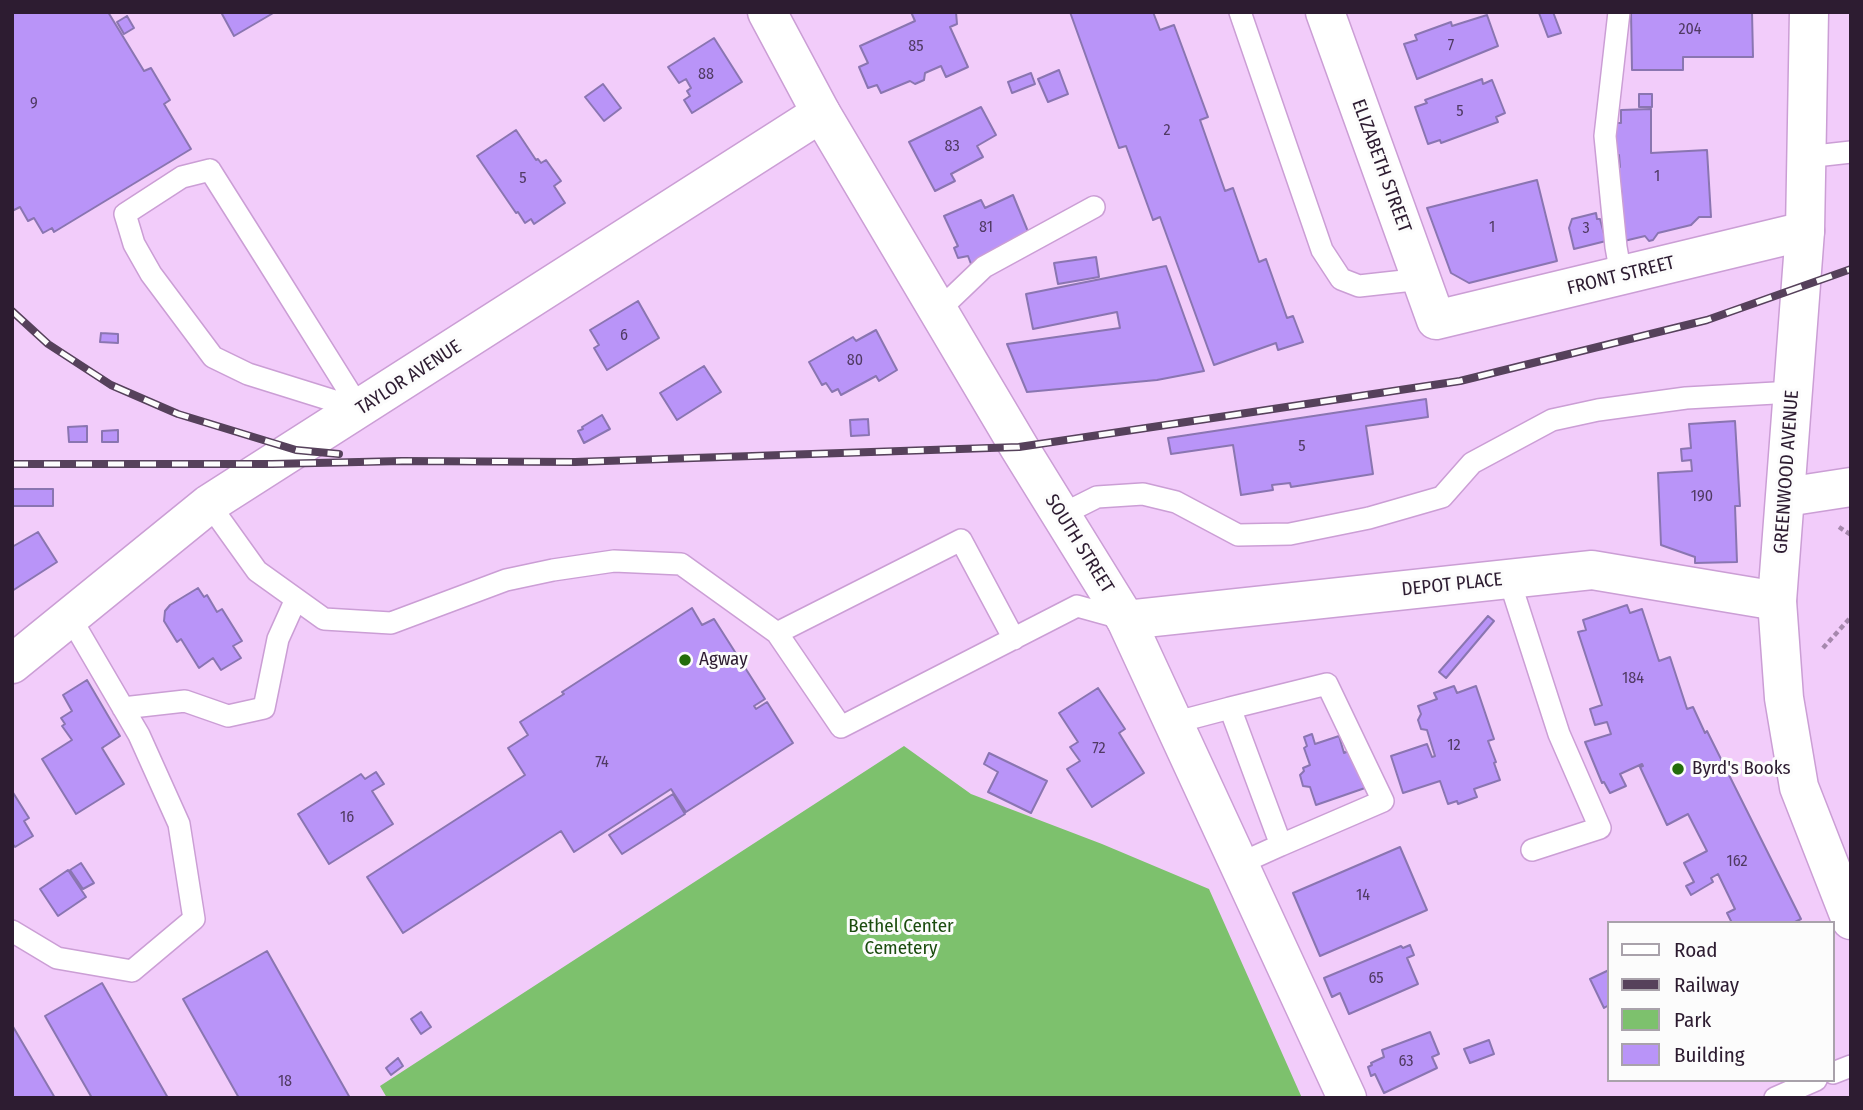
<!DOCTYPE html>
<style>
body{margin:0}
#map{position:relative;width:1863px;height:1110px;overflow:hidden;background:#f2ccfa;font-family:"Fira Sans Condensed",sans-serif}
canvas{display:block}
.frame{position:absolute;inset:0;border:14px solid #2d1c31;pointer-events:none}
.legend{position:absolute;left:1607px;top:921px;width:228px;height:161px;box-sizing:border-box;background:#fcfcfc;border:2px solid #a9a2ab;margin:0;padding:9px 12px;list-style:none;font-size:21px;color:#2d1c31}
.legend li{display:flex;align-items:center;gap:14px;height:35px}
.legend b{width:35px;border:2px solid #a9a2ab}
</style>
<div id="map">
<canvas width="1863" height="1110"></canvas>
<div class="frame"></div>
<ul class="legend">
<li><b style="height:9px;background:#fff"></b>Road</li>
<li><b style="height:9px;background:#56415b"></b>Railway</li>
<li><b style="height:19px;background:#7dc16d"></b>Park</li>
<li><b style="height:19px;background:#b994f8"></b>Building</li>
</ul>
</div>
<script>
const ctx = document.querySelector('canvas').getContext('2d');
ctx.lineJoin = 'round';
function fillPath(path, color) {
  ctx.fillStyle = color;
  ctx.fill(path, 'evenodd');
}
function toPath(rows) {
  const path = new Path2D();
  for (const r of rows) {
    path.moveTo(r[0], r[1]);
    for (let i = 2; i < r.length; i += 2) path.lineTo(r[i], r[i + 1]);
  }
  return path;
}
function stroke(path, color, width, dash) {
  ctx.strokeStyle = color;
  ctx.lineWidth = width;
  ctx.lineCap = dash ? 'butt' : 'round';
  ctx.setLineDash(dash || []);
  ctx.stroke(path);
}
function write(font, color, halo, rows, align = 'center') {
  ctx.font = font + ' "Fira Sans Condensed",sans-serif';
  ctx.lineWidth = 6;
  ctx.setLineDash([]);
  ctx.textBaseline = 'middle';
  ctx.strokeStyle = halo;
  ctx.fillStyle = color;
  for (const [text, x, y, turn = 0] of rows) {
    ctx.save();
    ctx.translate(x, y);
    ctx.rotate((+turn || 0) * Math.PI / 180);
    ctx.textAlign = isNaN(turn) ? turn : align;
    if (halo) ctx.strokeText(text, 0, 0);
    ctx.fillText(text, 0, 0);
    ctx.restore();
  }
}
fillPath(toPath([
 [904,746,971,794,1102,844,1209,889,1302,1098,387,1098,380,1086]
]), '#7dc16d');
const building = toPath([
 [12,12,108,12,144,71,151,68,170,100,164,104,191,149,54,232,52,228,43,233,34,218,28,221,20,207,12,211,12,12],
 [225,12,275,12,234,36,222,14,225,12],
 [911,12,956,12,957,24,950,27,968,67,946,77,941,66,925,73,924,80,915,84,910,81,881,93,877,85,868,88,859,67,868,63,860,46,915,21,911,12],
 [1070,12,1153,12,1160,30,1174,25,1208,117,1200,120,1225,191,1233,188,1259,262,1266,259,1287,318,1293,316,1303,342,1278,350,1276,343,1214,365,1160,217,1153,220,1126,146,1119,148,1070,12],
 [1553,12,1561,33,1548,37,1539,13,1553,12],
 [1631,12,1752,12,1753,57,1683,57,1683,70,1632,70,1631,12],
 [1487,15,1498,46,1417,79,1404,44,1417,40,1415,35,1451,22,1452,26,1487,15],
 [127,16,134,28,124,34,117,22,127,16],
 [714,38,742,82,692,113,684,100,690,96,687,91,691,88,686,79,679,83,668,67,714,38],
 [1059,70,1068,94,1048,102,1038,79,1059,70],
 [1031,73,1035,84,1012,93,1008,82,1031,73],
 [1482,79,1483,84,1492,80,1505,113,1496,117,1498,122,1441,143,1440,140,1428,144,1415,107,1427,103,1425,100,1482,79],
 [603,84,621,108,604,121,585,97,603,84],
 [1639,94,1652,94,1652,107,1639,107,1639,94],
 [981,107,996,135,977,146,983,157,951,174,955,181,935,191,909,142,981,107],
 [1651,109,1651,153,1707,150,1711,217,1699,217,1691,225,1658,233,1653,240,1649,241,1645,236,1624,241,1621,187,1619,187,1617,168,1620,167,1619,155,1613,155,1615,123,1621,123,1621,110,1651,109],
 [516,130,536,160,538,159,541,163,546,160,561,181,554,186,565,203,534,224,531,219,525,223,518,212,516,213,477,156,516,130],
 [1537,180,1557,261,1469,283,1451,273,1427,208,1537,180],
 [1013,195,1029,234,971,264,968,256,958,258,954,248,958,246,944,216,981,200,985,208,1013,195],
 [1596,213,1597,219,1600,219,1606,241,1574,249,1569,228,1572,219,1596,213],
 [1096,257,1099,277,1058,284,1054,263,1096,257],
 [1166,266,1204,371,1157,380,1027,392,1007,344,1120,328,1117,312,1033,329,1026,294,1166,266],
 [638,301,659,338,607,370,594,348,599,345,590,330,638,301],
 [876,330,897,370,879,381,876,376,841,395,838,389,832,392,826,383,822,385,809,362,853,337,856,341,876,330],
 [101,333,118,334,118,343,100,342,101,333],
 [704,366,721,392,677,420,660,393,704,366],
 [1426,399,1428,417,1366,426,1373,474,1291,487,1290,483,1272,485,1273,490,1241,495,1233,445,1171,454,1168,438,1426,399],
 [602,415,610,429,584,443,578,431,583,429,582,427,602,415],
 [868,419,869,435,851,436,850,420,868,419],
 [1735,421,1740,506,1735,506,1737,562,1695,563,1695,557,1661,545,1658,473,1692,471,1691,460,1682,461,1681,449,1691,448,1689,424,1735,421],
 [87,426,87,442,69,442,68,427,87,426],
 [118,430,118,442,102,442,102,431,118,430],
 [12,489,53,489,53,506,12,506,12,489],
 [38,532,57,562,12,591,12,547,38,532],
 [198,588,204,597,207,595,217,612,222,609,242,641,233,646,241,658,221,670,213,658,199,668,181,639,177,642,164,621,165,611,170,605,198,588],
 [1627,605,1630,613,1642,609,1659,661,1670,657,1687,709,1693,707,1705,733,1707,731,1801,919,1793,923,1732,923,1727,913,1735,909,1718,874,1711,878,1713,882,1691,895,1686,886,1694,882,1684,863,1707,851,1688,814,1667,825,1640,767,1643,766,1642,764,1620,774,1626,786,1610,793,1604,782,1602,783,1585,742,1611,734,1607,722,1595,725,1590,709,1602,705,1578,632,1586,630,1583,620,1627,605],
 [692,608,702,625,714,619,765,699,754,706,756,709,767,702,793,743,686,812,671,789,574,852,561,831,403,933,367,877,525,775,508,748,528,735,520,722,564,694,562,692,692,608],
 [1488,616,1494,621,1446,678,1439,672,1488,616],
 [87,680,120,736,102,748,124,784,76,814,42,759,72,740,62,726,65,724,61,718,72,711,63,695,87,680],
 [1454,686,1457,693,1476,686,1494,739,1488,741,1496,762,1494,763,1500,780,1474,789,1477,797,1458,804,1457,801,1448,804,1440,781,1403,793,1391,756,1427,744,1432,757,1435,756,1427,730,1421,729,1418,720,1421,714,1418,706,1437,699,1434,693,1454,686],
 [1098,688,1125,729,1119,733,1144,773,1092,807,1067,769,1080,761,1070,747,1078,742,1059,713,1098,688],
 [1312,734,1315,744,1339,736,1344,753,1351,750,1365,788,1316,805,1310,787,1303,786,1300,775,1304,771,1303,768,1310,765,1304,748,1307,746,1304,737,1312,734],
 [989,753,1047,781,1031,813,988,792,998,772,984,764,989,753],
 [376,772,384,784,372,791,393,824,329,864,298,814,361,774,365,779,376,772],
 [12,791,29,818,24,821,33,836,15,847,12,843,12,791],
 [673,794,685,814,622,854,609,835,673,794],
 [1400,847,1427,910,1320,956,1293,893,1400,847],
 [81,863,94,883,83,889,70,870,81,863],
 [68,870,86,897,58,916,40,889,68,870],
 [1410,945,1414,955,1407,958,1418,984,1349,1014,1340,993,1332,997,1324,978,1401,946,1403,948,1410,945],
 [267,951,350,1098,239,1098,183,999,267,951],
 [1609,970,1609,1005,1604,1008,1590,979,1609,970],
 [102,983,168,1098,92,1098,45,1016,102,983],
 [421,1012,431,1027,421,1034,411,1019,421,1012],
 [12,1025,55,1098,12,1098,12,1025],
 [1430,1032,1439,1054,1432,1057,1437,1068,1384,1093,1375,1074,1371,1076,1368,1067,1372,1065,1371,1063,1384,1057,1382,1050,1430,1032],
 [1489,1040,1494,1054,1470,1063,1464,1049,1489,1040],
 [398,1058,403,1066,391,1075,386,1068,398,1058]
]);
fillPath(building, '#b994f8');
stroke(building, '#8a75b1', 2);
const lane = toPath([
 [1240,12,1322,250,1341,279,1359,286,1422,279],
 [1619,12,1605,136,1616,247,1621,275],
 [1806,157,1851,152],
 [210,170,268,262,360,409,248,374,213,357,151,274,134,244,125,214,182,177,210,170],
 [938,311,984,267,1094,207],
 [209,504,257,571,324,619,391,623,506,580,553,570,614,561,681,564,777,633,841,727,1077,606,1124,619],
 [1061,515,1097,497,1143,494,1176,502,1238,535,1290,534,1369,518,1442,497,1472,463,1552,420,1598,410,1686,398,1793,392],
 [1509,579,1559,734,1600,828,1532,850],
 [777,633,961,540,1014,639],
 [123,708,185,701,228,716,264,708,278,639,296,599],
 [1230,708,1327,684,1383,801,1281,845],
 [1173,723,1230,708,1281,845,1239,864],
 [12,931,57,958,132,971,194,919,179,824,139,735,70,617],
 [1833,1073,1851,1066],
 [1775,1098,1816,1080]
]);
const street = toPath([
 [1325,12,1436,320,1805,231],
 [1786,497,1851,487],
 [1126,620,1592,570,1777,601],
 [12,664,209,504,821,113]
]);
const secondary = toPath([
 [767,12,821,113,1019,447,1126,620,1347,1098],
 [1809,12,1805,231,1777,601,1784,698,1799,787,1851,920]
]);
stroke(lane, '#cb9ed5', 24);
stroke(street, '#cb9ed5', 41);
stroke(secondary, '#cb9ed5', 41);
stroke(toPath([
 [1839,527,1851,535],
 [1823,648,1851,617]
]), '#a688ad', 4.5, [5, 3.5]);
stroke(lane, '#fff', 21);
stroke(street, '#fff', 38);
stroke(secondary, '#fff', 38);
const rail = toPath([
 [12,311,48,344,111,385,178,414,296,450,339,454],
 [12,464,272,464,402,461,575,462,1019,447,1460,381,1707,320,1851,269]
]);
stroke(rail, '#56415b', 8);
stroke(rail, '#fcfcfc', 5, [16]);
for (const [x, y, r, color] of [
 [685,660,7,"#236c0b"],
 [1678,769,7,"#236c0b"]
]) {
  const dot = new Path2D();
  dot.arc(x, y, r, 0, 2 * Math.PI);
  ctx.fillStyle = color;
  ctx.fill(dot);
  stroke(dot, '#fcfcfc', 2.5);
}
write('16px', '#503a63', null, [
 ["204",1690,30],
 ["7",1451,46],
 ["85",916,47],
 ["88",706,75],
 ["9",34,104],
 ["5",1460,112],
 ["2",1167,131],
 ["83",952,147],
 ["1",1657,177],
 ["5",523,179],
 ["81",986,228],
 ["1",1492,228],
 ["3",1586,229],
 ["6",624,336],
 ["80",855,361],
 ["5",1302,447],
 ["190",1702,497],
 ["184",1633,679],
 ["12",1454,746],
 ["72",1099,749],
 ["74",602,763],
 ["16",347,818],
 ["162",1737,862],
 ["14",1363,896],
 ["65",1376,979],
 ["63",1406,1062],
 ["18",285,1082]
]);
write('19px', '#2d1c31', '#fcfcfc', [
 ["ELIZABETH STREET",1381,166,70],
 ["FRONT STREET",1621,276,-14],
 ["TAYLOR AVENUE",409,378,-33],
 ["GREENWOOD AVENUE",1787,472,-86],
 ["SOUTH STREET",1079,544,58],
 ["DEPOT PLACE",1452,585,-6]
]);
write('19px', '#2d1c31', '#fcfcfc', [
 ["Agway",699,660],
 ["Byrd's Books",1692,769]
], 'left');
write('19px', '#1b4c0e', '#fcfcfc', [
 ["Bethel Center",901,927],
 ["Cemetery",901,949]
]);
</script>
